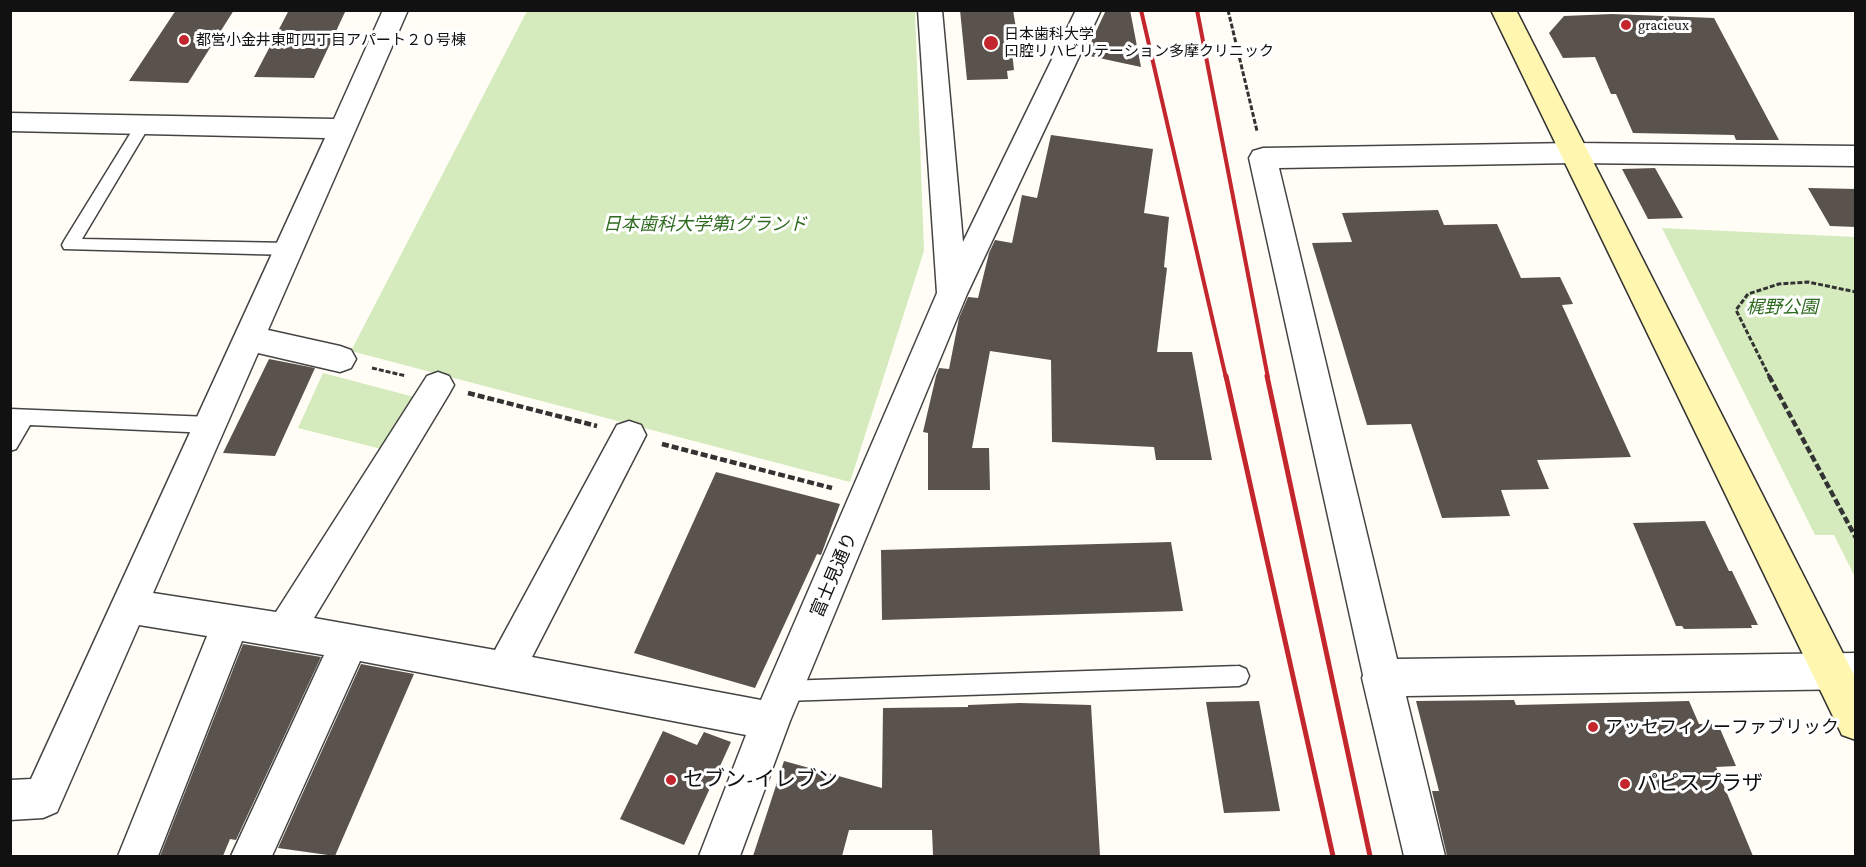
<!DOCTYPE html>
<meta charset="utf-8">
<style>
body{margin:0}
#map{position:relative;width:1866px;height:867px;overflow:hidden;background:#fffdf5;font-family:"Crimson Pro",serif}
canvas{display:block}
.frame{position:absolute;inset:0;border:12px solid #111;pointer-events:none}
</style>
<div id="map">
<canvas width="1866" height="867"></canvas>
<div class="frame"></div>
</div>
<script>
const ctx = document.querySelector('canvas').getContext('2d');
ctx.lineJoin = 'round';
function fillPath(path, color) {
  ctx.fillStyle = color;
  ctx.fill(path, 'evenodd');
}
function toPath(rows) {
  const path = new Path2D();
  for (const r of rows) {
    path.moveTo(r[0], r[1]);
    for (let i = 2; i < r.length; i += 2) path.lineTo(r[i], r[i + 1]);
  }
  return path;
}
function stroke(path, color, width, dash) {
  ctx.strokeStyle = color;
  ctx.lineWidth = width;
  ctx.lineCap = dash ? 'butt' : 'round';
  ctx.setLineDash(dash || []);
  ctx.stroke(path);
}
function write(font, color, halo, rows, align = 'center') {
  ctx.font = font + ' "Crimson Pro","Noto Sans JP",serif';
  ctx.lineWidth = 6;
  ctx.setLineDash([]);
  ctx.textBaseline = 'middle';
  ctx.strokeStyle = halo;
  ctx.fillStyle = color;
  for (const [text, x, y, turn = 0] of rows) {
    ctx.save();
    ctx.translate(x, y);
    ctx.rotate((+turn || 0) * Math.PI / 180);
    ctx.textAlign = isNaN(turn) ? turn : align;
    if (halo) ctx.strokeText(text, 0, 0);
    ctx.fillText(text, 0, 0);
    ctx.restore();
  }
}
fillPath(toPath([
 [527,11,915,11,924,251,850,482,351,351],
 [1662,228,1855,237,1855,577,1834,535,1815,535],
 [323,373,418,398,385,450,298,428]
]), '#d5ebbd');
fillPath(toPath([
 [176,10,234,10,188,83,129,81],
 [289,10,346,10,314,78,254,77],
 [960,10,1013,10,1020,52,1012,52,1014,70,1007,71,1008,79,967,80],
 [1106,10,1130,10,1141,67,1085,55],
 [1612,14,1714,18,1779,140,1736,140,1734,135,1633,133,1616,94,1611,94,1595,57,1563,58,1549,33,1564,16],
 [1051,135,1153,149,1144,213,1169,217,1164,267,1167,268,1157,352,1192,352,1212,460,1156,460,1154,447,1052,442,1051,360,990,351,972,448,989,448,990,490,928,490,928,433,923,432,936,376,939,368,949,369,959,318,968,297,978,298,989,253,995,240,1012,243,1022,195,1037,198],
 [1655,168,1683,218,1648,219,1622,169],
 [1808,188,1856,189,1856,227,1830,226],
 [1438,210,1444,225,1497,224,1521,278,1560,277,1573,304,1562,305,1631,457,1537,460,1549,489,1501,490,1510,516,1442,518,1411,424,1367,425,1312,243,1352,242,1342,213],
 [269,359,315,368,275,456,223,453],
 [716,472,840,504,821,555,817,554,755,688,634,653],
 [1705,521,1729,571,1732,571,1758,625,1751,625,1752,628,1684,629,1682,626,1676,626,1633,523],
 [1171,542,1183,611,882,620,881,550],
 [243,644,321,657,236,840,230,839,223,856,160,856],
 [361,664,414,674,335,856,278,848],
 [1514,700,1516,705,1689,701,1699,724,1718,724,1736,766,1716,767,1753,856,1447,856,1432,791,1439,791,1416,701],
 [1259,701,1280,811,1224,813,1206,702],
 [1020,703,1091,705,1100,856,933,856,932,830,849,830,842,856,753,856,784,761,882,788,883,708,968,707,968,705],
 [663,731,697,745,704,732,731,742,684,845,620,819]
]), '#5a524d');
const lane = toPath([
 [143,120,150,125,82,239,290,243,296,245,298,249,296,253,290,255,64,249,62,245,64,241,138,121,143,120],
 [10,409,210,417,216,420,219,425,216,430,210,433,30,425,16,449,10,451,10,409],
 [1239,666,1246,669,1249,676,1246,683,1239,686,784,701,777,698,774,691,777,684,784,681,1239,666]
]);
const street = toPath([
 [383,10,408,10,268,330,340,346,351,350,356,359,351,368,340,372,258,353,153,593,276,612,427,376,438,372,449,376,454,385,449,394,314,618,495,650,617,425,629,421,641,425,646,435,532,657,761,700,937,293,918,10,942,10,963,242,1076,10,1101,10,967,294,790,721,740,856,699,856,746,735,360,661,272,856,231,856,324,655,242,641,158,856,118,856,207,636,139,625,57,812,43,818,10,820,10,780,31,779,325,138,10,131,10,113,334,119,383,10],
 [1574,143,1856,146,1856,166,1574,163,1279,168,1397,659,1856,653,1856,689,1406,696,1445,856,1404,856,1362,678,1363,675,1249,158,1253,151,1263,148,1574,143]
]);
const secondary = toPath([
 [1491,10,1516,10,1856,679,1856,740,1842,735,1491,10]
]);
stroke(lane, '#444', 3);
stroke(street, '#444', 3);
stroke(secondary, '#333', 3);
stroke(toPath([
 [1228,10,1257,131],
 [372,368,406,376],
 [1770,378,1736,310,1748,294,1779,284,1808,282,1856,292]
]), '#333', 3, [5, 2]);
stroke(toPath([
 [1769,376,1856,538],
 [468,393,597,426],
 [662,444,832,488]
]), '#333', 4.5, [7, 3]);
fillPath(lane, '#fff');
fillPath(street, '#fff');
fillPath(secondary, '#fff6b0');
stroke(toPath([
 [1141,10,1226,378],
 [1197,10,1268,378]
]), '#c4262e', 4);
stroke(toPath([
 [1226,376,1333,856],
 [1267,376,1370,856]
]), '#c4262e', 5);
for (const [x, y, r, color] of [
 [1626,25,6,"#c4262e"],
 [184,40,6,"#c4262e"],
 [991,43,8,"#c4262e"],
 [1593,727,6,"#c4262e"],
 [671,780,6,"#c4262e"],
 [1625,784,6,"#c4262e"]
]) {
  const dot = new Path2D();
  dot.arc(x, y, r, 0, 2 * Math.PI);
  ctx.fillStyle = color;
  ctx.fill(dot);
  stroke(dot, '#fff', 2);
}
write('15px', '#111', '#fff', [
 ["gracieux",1638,25],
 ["日本歯科大学",1004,34],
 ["口腔リハビリテーション多摩クリニック",1004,51],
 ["都営小金井東町四丁目アパート２０号棟",196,40]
], 'left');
write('italic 18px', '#2f6b1f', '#fff', [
 ["日本歯科大学第1グランド",705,224],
 ["梶野公園",1782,307]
]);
write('18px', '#111', '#fff', [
 ["富士見通り",834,575,-67]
]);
write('18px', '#111', '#fff', [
 ["アッセフィノーファブリック",1605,727]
], 'left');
write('21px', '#111', '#fff', [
 ["セブン-イレブン",683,780],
 ["パピスプラザ",1637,784]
], 'left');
</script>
